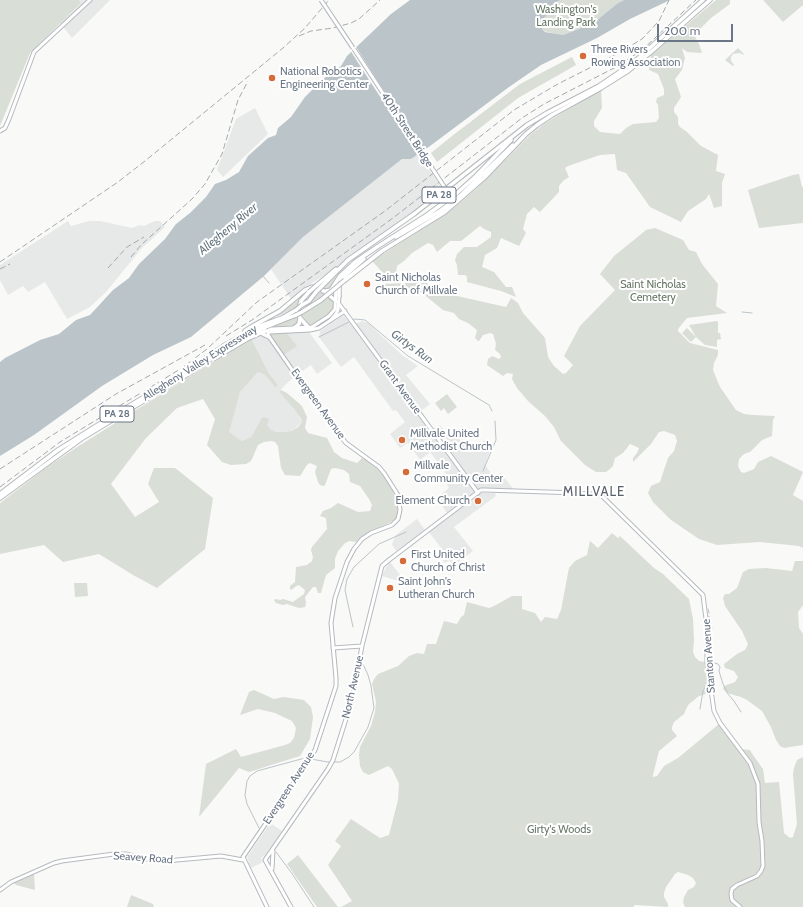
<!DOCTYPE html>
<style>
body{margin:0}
#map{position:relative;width:803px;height:907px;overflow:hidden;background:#f9f9f7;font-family:Cabin,sans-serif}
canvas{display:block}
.scale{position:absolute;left:657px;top:24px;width:76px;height:18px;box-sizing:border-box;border:2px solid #6b7786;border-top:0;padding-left:5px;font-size:12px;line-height:14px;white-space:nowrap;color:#6b7786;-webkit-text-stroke:3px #fff;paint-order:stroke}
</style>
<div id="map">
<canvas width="803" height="907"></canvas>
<div class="scale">200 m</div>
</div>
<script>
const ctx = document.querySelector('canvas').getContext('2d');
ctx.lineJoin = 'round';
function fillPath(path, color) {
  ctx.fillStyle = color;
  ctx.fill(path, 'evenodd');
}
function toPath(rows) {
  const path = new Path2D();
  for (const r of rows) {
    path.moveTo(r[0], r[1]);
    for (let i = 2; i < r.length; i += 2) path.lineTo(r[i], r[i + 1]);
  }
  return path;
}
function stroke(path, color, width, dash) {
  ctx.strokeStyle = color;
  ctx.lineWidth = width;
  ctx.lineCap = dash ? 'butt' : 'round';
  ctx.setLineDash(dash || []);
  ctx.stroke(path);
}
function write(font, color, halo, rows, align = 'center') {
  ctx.font = font + ' Cabin,sans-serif';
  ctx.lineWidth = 4;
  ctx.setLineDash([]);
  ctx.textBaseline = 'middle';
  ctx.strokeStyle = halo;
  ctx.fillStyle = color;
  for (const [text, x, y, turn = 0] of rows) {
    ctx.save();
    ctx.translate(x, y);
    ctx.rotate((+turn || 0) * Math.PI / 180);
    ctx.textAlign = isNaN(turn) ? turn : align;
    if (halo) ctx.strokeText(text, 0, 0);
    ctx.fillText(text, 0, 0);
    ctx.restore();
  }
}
fillPath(toPath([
 [79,0,110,0,72,38,60,23,81,3],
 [255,108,268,134,223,177,217,170,236,119],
 [419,154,443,190,409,216,325,275,304,288,291,299,271,269,303,237,402,159,411,159],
 [68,221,71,226,89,221,100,221,132,228,140,225,144,226,155,221,160,221,165,227,142,248,106,292,90,307,67,319,45,282,28,292,23,286,8,295,0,280,0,265],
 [343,315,352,326,362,321,368,323,402,355,418,366,406,375,430,404,421,411,433,429,440,425,451,439,456,435,469,452,485,440,491,449,485,465,494,477,501,473,514,490,480,488,447,513,437,498,449,488,443,478,447,475,442,468,430,452,420,460,408,443,400,448,390,434,405,422,396,410,393,411,354,357,341,367,319,337,320,331],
 [286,332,309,332,332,363,317,374,311,365,298,374,284,355,296,346],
 [258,335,263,335,268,338,295,376,285,385,279,392,294,409,301,420,302,422,292,431,277,432,270,430,260,421,251,437,242,441,228,432,240,392,258,372,265,375,276,388,278,385,268,372,251,338],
 [481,493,495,493,496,496,454,527,473,551,453,566,449,560,445,563,440,557,445,553,429,532],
 [417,519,425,530,396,551,392,544,396,535],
 [390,562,404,580,402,582,382,576,385,569],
 [270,823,282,831,265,855,261,858,263,862,251,868,247,857]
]), '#e7e8e8');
fillPath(toPath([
 [0,0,79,0,81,3,30,53,0,126],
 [561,0,624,0,618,3,592,24,569,33,563,35,556,34,544,31,542,29,544,18,548,13,551,6],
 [716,0,730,0,730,4,711,18,694,35,699,44,702,53,687,52,682,48,685,58,682,70,675,79,681,97,674,108,674,112,678,117,678,124,680,127,687,132,701,146,718,155,716,171,725,174,722,183,722,206,714,208,709,194,706,199,688,211,681,222,650,207,626,173,617,170,615,154,600,155,568,166,565,168,569,177,563,181,559,186,559,192,540,212,534,207,527,214,523,229,526,233,519,246,501,238,497,248,485,255,482,267,494,272,506,287,512,287,516,297,501,291,467,282,467,277,465,275,458,275,457,265,455,260,457,254,464,247,477,247,491,237,491,232,484,229,480,226,461,241,450,241,437,252,433,245,428,243,412,253,404,261,397,266,396,273,406,275,407,280,384,281,384,274,372,261,436,220,455,207,476,189,530,135,545,123,601,90,602,108,594,121,594,126,600,132,620,134,626,128,633,124,656,122,659,118,658,105,656,102,657,98,664,95,664,89,658,74,649,70,651,55],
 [763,0,803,0,803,5,783,22],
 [738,48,745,55,739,53,733,54,731,57,731,61,734,65,733,66,725,60],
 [572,57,576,65,518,98,437,162,431,153,452,136,520,84],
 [799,174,802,187,803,187,803,223,759,228,748,190,793,175],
 [655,228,683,240,689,250,696,252,702,264,718,284,716,306,727,313,687,318,678,329,678,331,690,343,718,350,718,355,714,363,713,370,720,387,736,410,744,414,753,415,775,416,773,420,772,436,762,440,750,452,744,454,739,459,738,466,741,472,744,473,754,469,758,462,771,456,803,472,793,495,803,501,803,548,799,546,760,542,717,545,699,539,671,520,653,502,648,493,651,486,660,482,668,458,674,451,675,448,677,441,675,435,664,431,659,432,651,444,633,462,633,458,637,453,639,448,630,444,623,453,615,458,613,466,610,469,606,472,596,472,585,465,561,441,554,427,545,416,528,401,517,388,512,379,513,374,507,373,503,376,487,365,488,359,492,356,499,359,501,357,500,354,495,350,496,344,493,334,490,333,483,335,479,341,478,341,475,338,477,330,468,323,459,319,454,313,443,310,422,293,401,287,385,286,384,284,427,282,432,292,437,294,457,296,506,307,511,298,518,303,523,313,545,338,548,357,554,366,563,374,566,373,573,365,564,356,580,326,615,290,600,274,614,256,640,235,646,230],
 [339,273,330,289,327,290,322,289],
 [309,290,300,300,298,306,276,317],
 [320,292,331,299,333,302,333,309,330,314,313,325,308,326,308,324,301,315,310,309,308,306,305,306],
 [298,316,299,322,296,325,273,327,262,331],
 [717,321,718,322,718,333,720,333,721,339,717,340,717,347,705,345,696,337,689,325],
 [687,328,696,337,691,342,682,333],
 [286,332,297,346,284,355,271,335,272,333],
 [251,338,268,372,278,385,276,388,265,375,258,372,240,392,229,432,242,441,251,437,260,421,263,417,269,419,267,425,271,430,277,432,292,431,298,427,302,422,301,419,294,409,279,392,281,390,287,393,302,406,307,417,305,428,308,433,327,438,334,452,342,458,357,463,362,458,366,460,379,470,390,485,396,498,398,507,397,516,395,520,366,534,356,542,350,541,345,543,338,551,335,559,335,568,326,575,321,593,318,593,316,587,313,587,305,597,306,603,305,607,299,608,287,604,283,605,276,603,274,600,276,599,280,600,283,599,293,602,304,594,305,590,300,586,298,585,291,590,290,589,290,586,295,582,296,567,307,565,312,561,313,557,311,550,312,547,327,529,326,518,320,516,323,511,331,508,338,503,358,512,370,511,372,505,369,499,360,486,350,482,349,474,344,470,335,468,331,469,325,485,324,486,320,485,318,482,315,472,317,466,310,463,307,465,300,476,285,475,281,468,278,446,275,442,271,441,264,442,258,445,251,461,246,464,231,465,222,462,207,445,215,419,203,399,177,408,146,438,111,484,135,517,159,502,148,484,154,468,175,468,213,498,205,549,157,588,133,575,99,554,63,562,44,545,0,554,0,503,46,468,77,447],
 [447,394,457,407,448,414,444,408,441,411,435,403],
 [612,533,618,538,620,536,654,568,663,574,689,599,693,619,694,640,693,652,695,657,699,661,705,662,710,693,699,696,688,705,684,714,674,722,672,727,672,730,677,736,659,751,653,775,653,777,657,776,664,766,678,758,719,724,749,765,756,780,757,791,757,823,761,842,761,866,757,873,734,884,730,889,729,895,730,900,737,907,685,907,683,902,684,897,688,890,694,887,696,883,693,878,688,875,678,872,675,874,666,887,664,893,664,897,668,904,668,907,635,905,633,907,341,907,352,901,328,865,341,846,335,841,351,819,380,838,389,835,398,800,399,784,392,769,388,766,369,775,363,772,360,766,359,755,360,747,371,726,375,712,376,702,372,684,374,679,378,674,398,666,409,656,417,653,424,654,427,644,436,644,444,621,457,624,461,617,464,615,467,602,489,608,494,606,512,596,522,596,522,609,535,613,541,622,545,617,557,619,561,610,569,568,575,561,587,555,590,541,598,548],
 [795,561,803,561,803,605,798,612,799,628,803,634,803,745,784,748,780,746,776,740,771,727,762,711,747,700,741,697,727,693,723,689,724,686,735,682,738,677,734,671,725,668,724,664,737,654,745,650,748,644,742,631,725,606,723,598,725,594,729,594,737,588,743,572,749,569,766,568,792,571],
 [74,583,87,583,88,596,75,597],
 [254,690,274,699,284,697,304,700,311,707,313,717,310,739,300,756,249,772,239,768,199,817,206,764,236,749,241,757,285,745,290,743,294,738,296,728,292,721,275,713,258,709,240,715,249,692],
 [740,749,750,750,753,755,763,769,765,783,779,782,784,833,790,838,793,837,797,824,793,774,794,768,797,760,803,757,803,907,740,907,734,903,731,892,732,889,759,874,763,861,759,822,759,790,754,771],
 [298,855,338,907,317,907,287,864],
 [34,874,35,890,16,885,14,883],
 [131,895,153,904,154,907,127,907]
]), '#d9ded7');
fillPath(toPath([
 [410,0,561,0,554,3,550,8,547,15,544,18,542,29,545,32,563,35,592,24,618,3,624,0,670,0,630,19,597,38,541,65,509,87,426,149,411,159,402,159,303,237,264,276,191,337,153,355,102,386,34,435,0,456,0,362,5,358,40,340,59,334,76,320,90,315,113,290,129,278,139,264,165,239,176,224,190,213,206,197,215,184,226,180,239,172,248,156,268,138,276,135,278,128,291,117,305,97,323,79,341,66,347,56,391,14]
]), '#bbc4c9');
fillPath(toPath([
 [355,45,377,80,426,152,420,156,373,86,350,50]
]), '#f9f9f7');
stroke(toPath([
 [263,276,269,283],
 [742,312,752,313],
 [319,337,355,319,365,320,408,356,489,405,492,411],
 [483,471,496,440,495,421],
 [708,609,709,613],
 [709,616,712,628],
 [353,627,345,590,347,579,354,567,379,544,406,532],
 [710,650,709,645,711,633],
 [711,654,712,675,714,681],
 [711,662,718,664,720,667,719,671,723,684,728,694,734,701,741,712],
 [700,709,703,691,706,686],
 [259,828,247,804,245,795,247,781,250,776,257,771,305,758,328,762,340,762,349,757,354,752,368,727,374,708,371,686,368,675,363,664],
 [276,852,293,875,314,907]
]), '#bbc4c9', 1);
const secondary = toPath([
 [0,131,5,128,9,119,34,52,90,0],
 [339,304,478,493],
 [331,320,345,311],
 [333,648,362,646],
 [272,869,273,851],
 [0,890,11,882,54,863,62,861,114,854,126,854,146,859,166,861,221,856,243,860],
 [291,907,265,860,328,769,333,760,352,700,362,646,382,566,389,560,481,490,485,490,578,493,601,495,703,595,707,627,707,662,714,711,720,723,750,763,758,784,759,822,762,841,763,866,761,871,757,876,737,885,732,889,731,894,732,900,740,907]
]);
const primary = toPath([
 [270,332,310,330,319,328,331,320,336,314,338,310,339,296],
 [267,907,243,857,309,760,315,750,336,686,336,678,331,623,335,598,347,562,354,549,362,539,371,533,392,525,398,519,400,510,398,495,384,473,379,467,346,443,320,410,268,335,269,330,272,329,312,327,329,316,335,309,336,286]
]);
const highway = toPath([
 [396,237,440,211,460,196,513,145],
 [345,280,382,251,445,212,484,178,526,134,537,125,552,115,601,88,628,71,651,52,710,0],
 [317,285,336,269],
 [320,288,348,260,414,214,527,125,547,113,599,86,633,63,703,0],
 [323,291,326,291,331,290,340,276,355,262,377,247,427,215,457,193,476,176,511,140],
 [326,293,336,301],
 [339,296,339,286,342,278,364,259],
 [302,305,309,301,316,292],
 [302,312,321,300],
 [308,327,300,318,298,311,301,301,309,292],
 [294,328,299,324,300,318],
 [245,331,251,327,280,311,305,290,312,287,317,288],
 [261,333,269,337],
 [215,358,247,339,265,331,272,331],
 [0,494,58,450,101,423,179,376,225,345,260,326,282,318,296,310],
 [0,498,81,439,193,371,233,344,261,329,296,315]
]);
stroke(secondary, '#b6babf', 5);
stroke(primary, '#b4b8bd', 5);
stroke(highway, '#b6b9bd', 5.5);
stroke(secondary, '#fff', 3);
stroke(primary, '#fff', 3);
stroke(highway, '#fff', 3.5);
stroke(toPath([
 [299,36,311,31,333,28,351,23,359,19,380,0],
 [131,257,141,245,192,199,205,184,222,154,238,100,248,81],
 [0,262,118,182,145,161,283,48,305,28,329,0],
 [108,268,127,247,144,237],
 [0,269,10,264],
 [226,336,252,320,393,218,522,118,544,104,616,67,642,50,696,0],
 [0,469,116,394,205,345],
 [0,487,60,442,182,368,207,349,257,302,385,211,514,110,556,85,617,54,642,39,659,21,669,0]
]), '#a5a9af', 1, [6, 3]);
const primaryBridge = toPath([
 [321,0,353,48],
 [354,49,449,194]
]);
const highwayBridge = toPath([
 [309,292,317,285],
 [316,292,320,288],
 [321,300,345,280],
 [296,310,302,305],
 [296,315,302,312]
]);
stroke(primaryBridge, '#b4b8bd', 5, []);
stroke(highwayBridge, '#b6b9bd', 5.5, []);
stroke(primaryBridge, '#fff', 3);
stroke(highwayBridge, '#fff', 3.5);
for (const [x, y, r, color] of [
 [583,56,4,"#d66b3a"],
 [272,78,4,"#d66b3a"],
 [367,284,4,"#d66b3a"],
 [402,440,4,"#d66b3a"],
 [406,472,4,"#d66b3a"],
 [478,501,4,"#d66b3a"],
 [403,561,4,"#d66b3a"],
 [390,588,4,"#d66b3a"]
]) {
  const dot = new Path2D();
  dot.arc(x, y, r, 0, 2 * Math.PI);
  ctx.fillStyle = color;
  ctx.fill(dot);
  stroke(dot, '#fff', 1.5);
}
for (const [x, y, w] of [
 [439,195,34],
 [117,414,34]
]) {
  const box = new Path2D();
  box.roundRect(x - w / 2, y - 8, w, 16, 3);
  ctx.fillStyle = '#fff';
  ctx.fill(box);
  stroke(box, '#6b7786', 1);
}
write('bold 10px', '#6b7786', null, [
 ["PA 28",439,195],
 ["PA 28",117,414]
]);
write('11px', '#667865', '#fff', [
 ["Washington's",566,10],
 ["Landing Park",566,23],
 ["Saint Nicholas",653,285],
 ["Cemetery",653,298],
 ["Girty's Woods",559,830]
]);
write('11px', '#6b7786', '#fff', [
 ["Three Rivers",591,50],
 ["Rowing Association",591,63],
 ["National Robotics",280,72],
 ["Engineering Center",280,85],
 ["Saint Nicholas",375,278],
 ["Church of Millvale",375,291],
 ["Millvale United",410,434],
 ["Methodist Church",410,447],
 ["Millvale",414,466],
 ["Community Center",414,479],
 ["Element Church",470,501,"right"],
 ["First United",411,555],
 ["Church of Christ",411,568],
 ["Saint John's",398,582],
 ["Lutheran Church",398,595]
], 'left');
write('11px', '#6b7786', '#fff', [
 ["40th Street Bridge",407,130,57],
 ["Allegheny Valley Expressway",200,363,-32],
 ["Grant Avenue",400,387,54],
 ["Evergreen Avenue",318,404,54],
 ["Stanton Avenue",709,656,-94],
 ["North Avenue",353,687,-77],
 ["Evergreen Avenue",289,788,-57],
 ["Seavey Road",143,858,4]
]);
write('italic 12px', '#677780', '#fff', [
 ["Allegheny River",228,229,-40],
 ["Girtys Run",412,347,36]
]);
ctx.letterSpacing = '1px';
write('13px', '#58616b', '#fff', [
 ["MILLVALE",594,492]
]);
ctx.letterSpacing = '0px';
</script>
